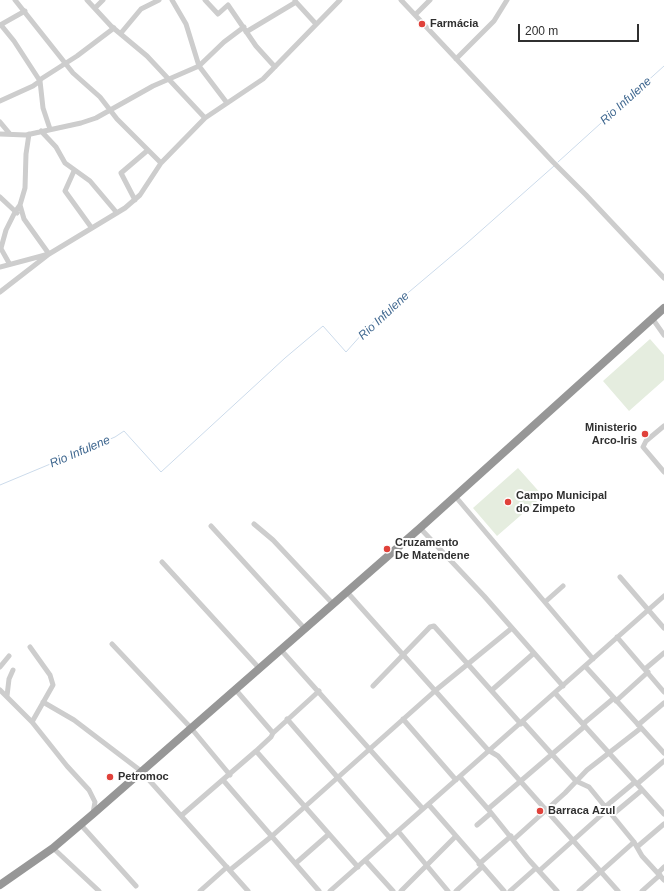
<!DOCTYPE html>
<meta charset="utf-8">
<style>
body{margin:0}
#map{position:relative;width:664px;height:891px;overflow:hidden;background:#fff;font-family:Helvetica,sans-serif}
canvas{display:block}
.scale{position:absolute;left:518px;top:24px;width:121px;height:18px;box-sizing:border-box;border:2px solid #303030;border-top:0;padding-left:5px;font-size:12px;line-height:14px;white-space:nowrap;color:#303030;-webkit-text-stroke:3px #fff;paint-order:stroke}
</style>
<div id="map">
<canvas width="664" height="891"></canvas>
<div class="scale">200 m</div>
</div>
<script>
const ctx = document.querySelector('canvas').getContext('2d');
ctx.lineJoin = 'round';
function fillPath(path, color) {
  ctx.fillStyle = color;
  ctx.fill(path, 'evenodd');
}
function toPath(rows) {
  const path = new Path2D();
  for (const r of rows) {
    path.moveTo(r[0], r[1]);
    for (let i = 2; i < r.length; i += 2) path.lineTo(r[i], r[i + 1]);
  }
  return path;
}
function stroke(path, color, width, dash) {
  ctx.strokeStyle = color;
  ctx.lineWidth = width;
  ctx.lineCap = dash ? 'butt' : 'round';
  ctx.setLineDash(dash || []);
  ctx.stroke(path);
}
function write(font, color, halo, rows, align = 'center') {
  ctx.font = font + ' Helvetica,sans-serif';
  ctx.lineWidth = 4;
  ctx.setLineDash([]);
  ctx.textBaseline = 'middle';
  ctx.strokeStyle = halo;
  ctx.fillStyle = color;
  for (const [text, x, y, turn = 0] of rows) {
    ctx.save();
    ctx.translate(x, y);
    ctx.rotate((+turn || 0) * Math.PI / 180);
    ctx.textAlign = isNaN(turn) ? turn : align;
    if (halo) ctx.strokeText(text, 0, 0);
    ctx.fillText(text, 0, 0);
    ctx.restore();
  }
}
fillPath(toPath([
 [650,339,664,355,664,380,629,411,603,381],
 [518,468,543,496,497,536,473,508]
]), '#e5eddf');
stroke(toPath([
 [558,162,664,66],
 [0,485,115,437,124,431,161,472,285,358,323,326,346,352,371,324,467,243,554,166]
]), '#ccdbeb', 1);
stroke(toPath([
 [15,0,73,73,100,97,117,119,161,163],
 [87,0,111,26,147,56,205,118],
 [172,0,186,24,199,66,227,103],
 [205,0,218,14,228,5,256,46,275,67],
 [401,0,553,162,586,195,664,278],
 [295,1,316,24],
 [96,7,103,0],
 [415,15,430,0],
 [0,25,25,11],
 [246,32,296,2],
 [121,33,141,9,159,0],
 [456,59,494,21,507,0],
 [0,101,33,86,40,81,14,41,1,25],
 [0,122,10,134],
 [50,129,43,108,40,81,41,79,77,56,114,28],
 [41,131,56,147,65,163,90,181,117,213],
 [0,134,26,135,81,123,96,118,153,86,199,66,224,42,244,27],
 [74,171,65,191,91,227],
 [0,197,17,213],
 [135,200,121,173,148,150],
 [0,247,9,263],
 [1,248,6,230,15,212,20,205],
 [0,267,49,254,125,208,140,195,161,163,205,118,263,79,340,0],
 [0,292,49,254,24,219,20,205,25,188,26,154,29,134],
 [652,318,664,335],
 [664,426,646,441,643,447,664,472],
 [455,496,593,659],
 [254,524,273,540,333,604],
 [211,526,305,629],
 [420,528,484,596,563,686],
 [162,562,259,668],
 [620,577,664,628],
 [347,592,488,750,498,756,618,891],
 [545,602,563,586],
 [617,637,664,692],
 [112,644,191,728,230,775],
 [30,647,50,675,53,685,32,722],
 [281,650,423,809],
 [585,666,664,753],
 [0,667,9,656],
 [645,669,664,653],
 [373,686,430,627,434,626,521,724],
 [235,689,273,733],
 [0,690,32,722,67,766,89,790,95,802,93,813],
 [492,690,534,653],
 [555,693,664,814],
 [7,696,9,679,13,670],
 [616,701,648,672],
 [43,702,74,720,141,771,248,891],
 [287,719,390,838],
 [403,719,456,780],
 [523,722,576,781,589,787,634,842,642,856,664,880],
 [583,724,614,698],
 [638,725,664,703],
 [256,751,358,867],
 [460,777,488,809,529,860,557,891],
 [223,780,319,891],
 [637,784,664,761],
 [429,805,504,891],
 [605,807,635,782],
 [488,809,585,726],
 [182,815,256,751,271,737,273,733,319,691],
 [612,815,642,790],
 [81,825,136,886],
 [477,825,491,813],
 [398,831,448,891],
 [513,840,565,793,587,770,641,728],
 [637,847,664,824],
 [53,848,99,891],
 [365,860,393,891],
 [296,863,329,834],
 [479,864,511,836],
 [230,870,272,836,436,690,512,628],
 [539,871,607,810],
 [658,873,664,867],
 [200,891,227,867],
 [330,891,664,596],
 [401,891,456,836],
 [456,891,482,867],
 [510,891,536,868],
 [579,891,634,842],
 [642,891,660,875]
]), '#cdcdcd', 5);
stroke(toPath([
 [0,885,53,848,93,814,420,528,664,308]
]), '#979797', 8);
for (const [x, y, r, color] of [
 [422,24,4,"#e0413a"],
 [645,434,4,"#e0413a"],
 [508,502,4,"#e0413a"],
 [387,549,4,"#e0413a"],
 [110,777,4,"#e0413a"],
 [540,811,4,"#e0413a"]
]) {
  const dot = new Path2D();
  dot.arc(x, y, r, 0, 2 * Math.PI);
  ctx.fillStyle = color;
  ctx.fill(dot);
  stroke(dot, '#fff', 1.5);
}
write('bold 11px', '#303030', '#fff', [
 ["Farmácia",430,24],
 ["Ministerio",637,428,"right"],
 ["Arco-Iris",637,441,"right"],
 ["Campo Municipal",516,496],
 ["do Zimpeto",516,509],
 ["Cruzamento",395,543],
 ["De Matendene",395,556],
 ["Petromoc",118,777],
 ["Barraca Azul",548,811]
], 'left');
write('italic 12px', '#406890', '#fff', [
 ["Rio Infulene",626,101,-42],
 ["Rio Infulene",384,316,-43],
 ["Rio Infulene",80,452,-23]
]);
</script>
